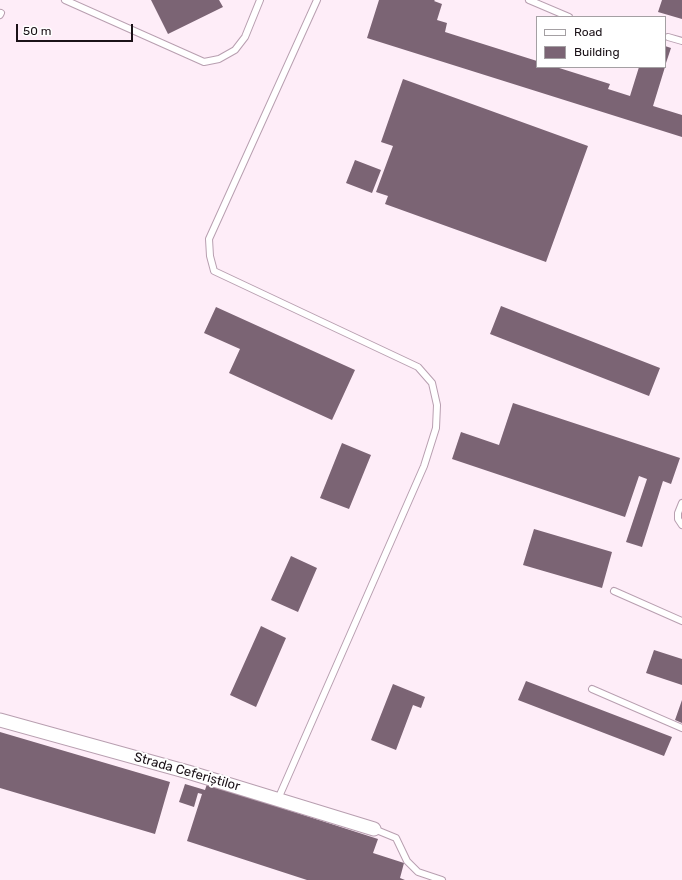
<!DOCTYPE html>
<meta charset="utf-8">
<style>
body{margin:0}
#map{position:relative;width:682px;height:880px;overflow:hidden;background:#feedf8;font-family:Rubik,sans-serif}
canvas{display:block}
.legend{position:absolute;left:536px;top:16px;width:130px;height:52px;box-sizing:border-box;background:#fff;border:1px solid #a4a0a3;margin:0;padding:5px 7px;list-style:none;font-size:12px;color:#1b1218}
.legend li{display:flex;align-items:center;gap:8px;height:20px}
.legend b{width:20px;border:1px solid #a4a0a3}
.scale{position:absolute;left:16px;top:24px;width:117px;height:18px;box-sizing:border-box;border:2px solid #1b1218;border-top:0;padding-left:5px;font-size:12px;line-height:14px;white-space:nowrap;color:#1b1218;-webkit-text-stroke:3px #fff;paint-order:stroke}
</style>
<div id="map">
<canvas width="682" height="880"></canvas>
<ul class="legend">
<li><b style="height:5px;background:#fff"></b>Road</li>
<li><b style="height:11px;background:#7b6474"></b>Building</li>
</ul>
<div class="scale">50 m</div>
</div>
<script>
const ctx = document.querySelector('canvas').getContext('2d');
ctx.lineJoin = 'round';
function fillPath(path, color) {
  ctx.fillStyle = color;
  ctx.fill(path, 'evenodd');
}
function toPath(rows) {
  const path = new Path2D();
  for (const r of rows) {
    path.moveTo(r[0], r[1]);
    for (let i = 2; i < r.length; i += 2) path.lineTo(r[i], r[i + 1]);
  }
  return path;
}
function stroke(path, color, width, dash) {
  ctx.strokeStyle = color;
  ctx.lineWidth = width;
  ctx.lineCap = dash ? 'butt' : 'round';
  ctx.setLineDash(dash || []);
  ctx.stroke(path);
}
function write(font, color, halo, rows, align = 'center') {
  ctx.font = font + ' Rubik,sans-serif';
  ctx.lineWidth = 4;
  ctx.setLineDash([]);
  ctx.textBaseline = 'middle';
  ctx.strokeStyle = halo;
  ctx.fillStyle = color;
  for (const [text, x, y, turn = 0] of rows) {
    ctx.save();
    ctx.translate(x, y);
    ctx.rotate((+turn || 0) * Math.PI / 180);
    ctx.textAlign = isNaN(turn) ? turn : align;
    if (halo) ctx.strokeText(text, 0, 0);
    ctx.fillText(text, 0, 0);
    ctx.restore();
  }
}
fillPath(toPath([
 [151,0,219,0,223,7,168,34],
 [379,0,435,0,434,1,442,4,437,20,447,23,445,32,537,61,537,67,556,67,610,84,608,89,630,96,639,67,665,67,653,106,682,115,682,137,367,38],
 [662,0,682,0,682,19,658,12],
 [665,46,671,48,665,66],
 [403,79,588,146,546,262,385,204,388,196,376,192,393,146,381,142],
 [355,160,381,170,372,193,346,183],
 [501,306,660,368,649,396,490,334],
 [216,307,355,370,332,420,229,373,240,349,204,333],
 [513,403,680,458,671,484,663,481,642,547,626,542,647,479,639,476,625,517,452,459,461,432,499,445],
 [342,443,371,455,349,509,320,498],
 [534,529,612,552,602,588,523,565],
 [291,556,317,568,298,612,271,600],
 [261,626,286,638,256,707,230,695],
 [654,650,682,659,682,685,646,673],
 [526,681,672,737,664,756,518,700],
 [393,684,425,697,421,708,413,705,396,750,371,740],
 [682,700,682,723,675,720],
 [0,732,170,782,155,834,0,788],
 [185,784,205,790,207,784,378,839,373,853,404,863,400,878,405,880,307,880,187,841,202,794,198,793,194,807,179,802]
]), '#7b6474');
const service = toPath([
 [65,0,204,62,219,59,235,50,245,37,260,0],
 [529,0,569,17],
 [0,15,1,13],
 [668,37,682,41],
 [682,503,678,513,678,519,682,525],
 [614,591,682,621],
 [592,689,682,728],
 [278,799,424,466,436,428,437,405,432,383,418,367,214,271,210,256,209,239,317,0],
 [374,829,396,838,407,861,418,872,442,880]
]);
const minor = toPath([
 [0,720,188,772,374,829]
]);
stroke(service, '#b89fb0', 8);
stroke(minor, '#b89fb0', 15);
stroke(service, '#fff', 6);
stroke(minor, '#fff', 13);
write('13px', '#1b1218', '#fff', [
 ["Strada Ceferiștilor",187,772,16]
]);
</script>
